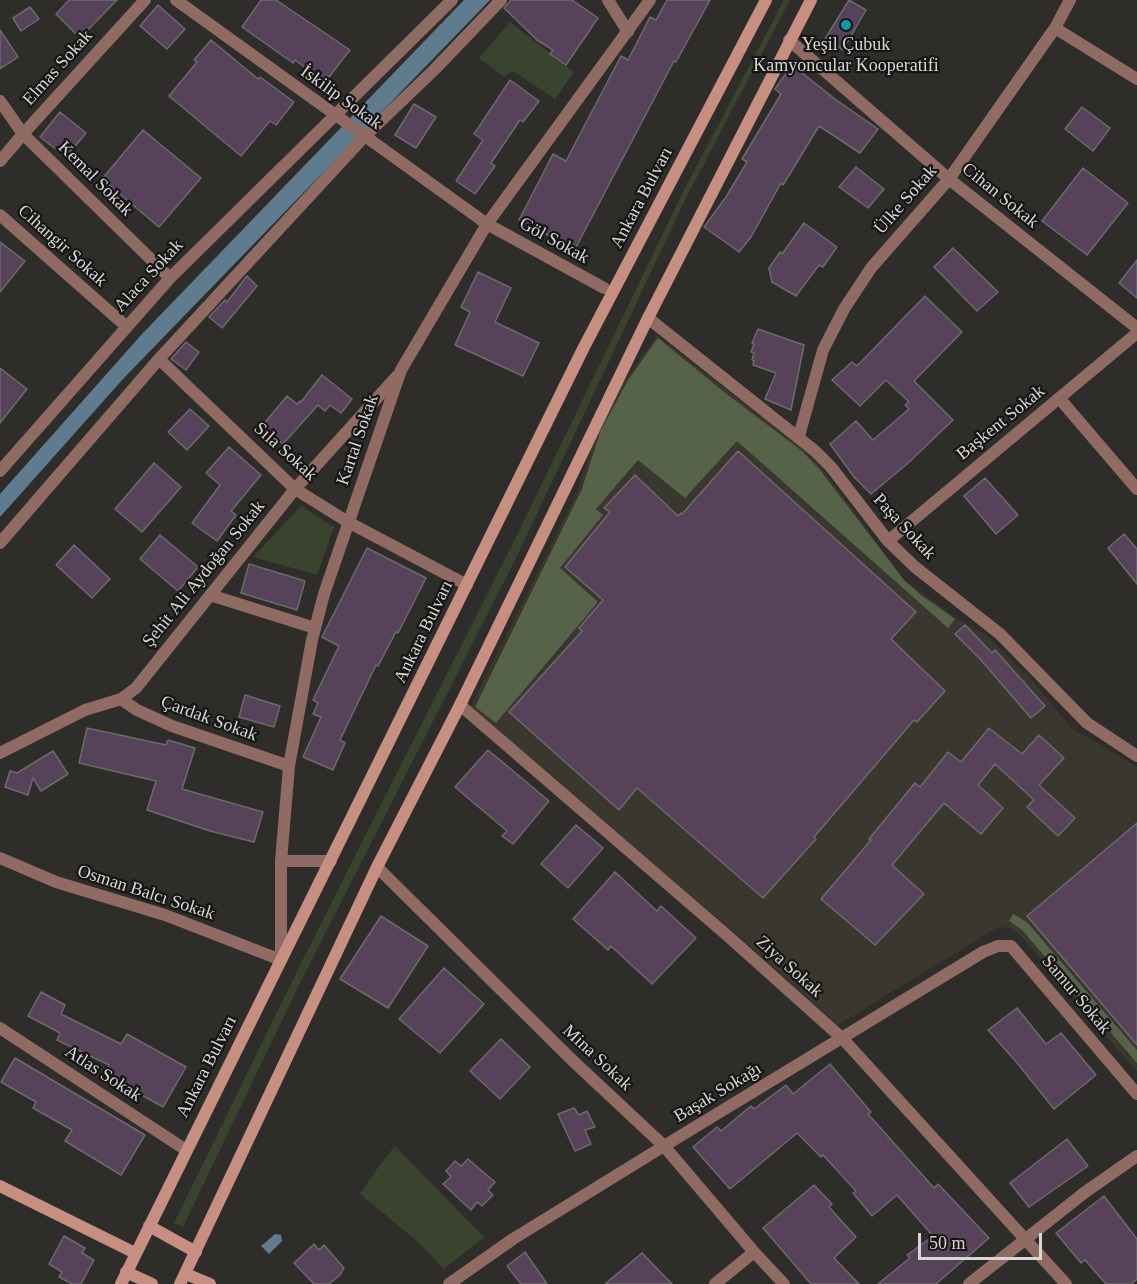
<!DOCTYPE html>
<meta charset="utf-8">
<style>
body{margin:0}
#map{position:relative;width:1137px;height:1284px;overflow:hidden;background:#2e2d2a;font-family:"Times New Roman",serif}
canvas{display:block}
.scale{position:absolute;left:918px;top:1233px;width:124px;height:27px;box-sizing:border-box;border:3px solid #d8d7d5;border-top:0;padding-left:8px;font-size:18px;line-height:21px;white-space:nowrap;color:#d8d7d5;-webkit-text-stroke:4px #151514;paint-order:stroke}
</style>
<div id="map">
<canvas width="1137" height="1284"></canvas>
<div class="scale">50 m</div>
</div>
<script>
const ctx = document.querySelector('canvas').getContext('2d');
ctx.lineJoin = 'round';
function fillPath(path, color) {
  ctx.fillStyle = color;
  ctx.fill(path, 'evenodd');
}
function toPath(rows) {
  const path = new Path2D();
  for (const r of rows) {
    path.moveTo(r[0], r[1]);
    for (let i = 2; i < r.length; i += 2) path.lineTo(r[i], r[i + 1]);
  }
  return path;
}
function stroke(path, color, width, dash) {
  ctx.strokeStyle = color;
  ctx.lineWidth = width;
  ctx.lineCap = dash ? 'butt' : 'round';
  ctx.setLineDash(dash || []);
  ctx.stroke(path);
}
function write(font, color, halo, rows, align = 'center') {
  ctx.font = font + ' "Times New Roman",serif';
  ctx.lineWidth = 4.5;
  ctx.setLineDash([]);
  ctx.textBaseline = 'middle';
  ctx.strokeStyle = halo;
  ctx.fillStyle = color;
  for (const [text, x, y, turn = 0] of rows) {
    ctx.save();
    ctx.translate(x, y);
    ctx.rotate((+turn || 0) * Math.PI / 180);
    ctx.textAlign = isNaN(turn) ? turn : align;
    if (halo) ctx.strokeText(text, 0, 0);
    ctx.fillText(text, 0, 0);
    ctx.restore();
  }
}
fillPath(toPath([
 [657,335,805,451,823,469,904,580,960,621,985,634,1033,681,1070,727,1137,767,1137,1072,1020,935,1011,928,998,927,838,1025,735,933,470,708,577,493,595,438,621,386]
]), '#3a372f');
fillPath(toPath([
 [784,0,790,0,686,198,518,554,298,987,183,1227,174,1223,300,965,517,535,685,188],
 [510,22,574,72,555,99,513,71,504,77,479,58],
 [301,506,334,527,317,575,253,557],
 [395,1146,484,1237,444,1269,418,1242,360,1194,379,1166]
]), '#39432d');
fillPath(toPath([
 [658,338,724,392,802,451,820,470,904,580,921,595,955,619,948,628,737,441,685,498,638,460,596,509,603,515,560,568,598,602,496,723,475,707,582,489,600,432,628,380],
 [1013,914,1027,922,1137,1050,1137,1063,1022,930,1009,921]
]), '#576348');
fillPath(toPath([
 [464,0,490,0,123,379,0,517,0,494,142,334],
 [275,1234,281,1235,282,1241,269,1254,261,1246]
]), '#5e7b8f');
const building = toPath([
 [69,0,117,0,80,38,56,14,69,0],
 [261,0,276,0,350,50,325,82,295,60,293,63,242,27,261,0],
 [511,0,572,0,598,18,566,65,550,54,553,50,537,40,504,8,511,0],
 [667,0,710,0,676,62,674,61,575,249,519,220,553,154,566,161,621,56,628,60,650,17,656,20,667,0],
 [849,0,866,10,843,50,825,39,849,0],
 [158,5,185,29,167,49,140,26,158,5],
 [30,7,39,19,21,31,13,18,30,7],
 [0,30,18,57,0,69,0,30],
 [211,40,258,79,260,77,294,102,276,125,270,121,241,156,169,96,197,62,194,60,211,40],
 [792,65,835,99,878,129,860,153,819,126,783,185,781,183,751,237,739,252,704,227,726,197,747,162,742,159,781,94,775,89,792,65],
 [510,80,539,101,523,122,520,120,491,163,495,166,475,194,456,181,483,140,474,134,510,80],
 [414,104,436,117,416,148,395,135,414,104],
 [1082,107,1110,128,1093,151,1065,129,1082,107],
 [60,112,86,133,66,157,40,137,60,112],
 [143,130,201,178,159,227,102,179,143,130],
 [856,167,884,189,868,208,839,187,856,167],
 [1083,168,1128,203,1087,255,1042,221,1083,168],
 [804,223,837,247,823,267,819,265,796,296,772,282,769,268,780,252,782,254,804,223],
 [0,242,25,261,0,292,0,242],
 [953,248,998,292,977,311,934,267,953,248],
 [1137,260,1137,298,1119,283,1137,260],
 [478,272,511,288,495,322,539,343,523,376,455,345,470,312,461,307,478,272],
 [247,276,257,286,222,328,209,317,225,300,227,302,247,276],
 [925,296,962,332,914,381,953,420,907,464,871,494,854,477,830,444,856,421,873,440,909,409,905,405,909,402,886,380,860,406,832,380,852,362,857,366,925,296],
 [758,329,804,345,791,410,765,399,776,373,753,365,754,361,752,360,754,353,751,352,754,344,752,343,758,329],
 [186,342,199,352,186,370,171,359,186,342],
 [0,368,27,389,0,423,0,368],
 [322,375,352,399,341,413,330,405,325,411,318,405,283,444,262,426,287,396,297,404,300,401,301,402,322,375],
 [190,409,209,426,187,450,168,432,190,409],
 [229,447,261,475,231,511,236,515,217,541,192,523,220,485,206,473,229,447],
 [738,451,916,612,891,639,945,691,917,722,914,720,814,837,816,839,763,898,637,788,619,810,509,712,582,631,579,628,603,600,565,567,610,512,604,508,635,475,678,516,681,513,682,514,738,451],
 [154,463,181,487,142,532,115,509,154,463],
 [985,478,1018,515,996,534,964,496,985,478],
 [1124,534,1137,549,1137,584,1108,548,1124,534],
 [160,535,198,567,178,591,140,559,160,535],
 [74,545,110,579,92,598,56,565,74,545],
 [367,548,426,578,398,633,396,632,378,666,376,665,340,740,345,743,333,770,303,757,321,717,313,714,318,703,313,700,339,646,322,637,367,548],
 [249,564,305,581,297,610,241,593,249,564],
 [965,625,992,653,995,650,1045,706,1031,718,981,660,955,634,965,625],
 [245,695,280,706,274,727,239,717,245,695],
 [87,728,166,745,168,740,195,748,182,789,263,812,254,842,210,831,147,810,156,781,79,763,87,728],
 [989,728,1022,754,1039,735,1064,758,1039,785,1075,818,1058,836,1027,807,1034,800,995,764,978,785,1003,808,981,834,944,803,892,865,924,894,875,945,821,899,871,840,869,839,915,783,920,787,948,752,961,762,989,728],
 [488,750,549,801,513,844,502,836,507,831,455,787,488,750],
 [53,751,68,774,41,791,33,778,28,795,5,787,10,771,17,773,53,751],
 [1137,823,1137,1045,1027,916,1137,823],
 [576,825,603,848,568,888,541,864,576,825],
 [615,872,657,911,661,906,696,938,652,984,611,946,608,950,573,919,615,872],
 [381,916,428,946,388,1008,340,979,381,916],
 [444,968,484,1004,440,1053,399,1019,444,968],
 [41,992,65,1005,61,1014,121,1044,127,1034,186,1067,163,1107,104,1074,109,1065,57,1040,60,1033,28,1016,41,992],
 [1017,1008,1046,1044,1061,1033,1096,1075,1054,1109,1018,1064,988,1030,1017,1008],
 [501,1039,530,1067,500,1099,470,1071,501,1039],
 [15,1058,145,1135,121,1175,65,1141,72,1130,33,1108,36,1102,1,1082,15,1058],
 [830,1064,871,1112,868,1114,934,1188,938,1184,989,1238,936,1284,878,1284,910,1258,907,1255,933,1236,897,1195,872,1216,853,1193,856,1191,823,1155,821,1157,797,1133,730,1189,693,1147,717,1127,721,1131,751,1106,754,1109,786,1085,793,1094,830,1064],
 [574,1108,579,1115,587,1111,595,1127,585,1130,591,1144,575,1151,558,1114,574,1108],
 [1067,1139,1088,1166,1029,1207,1010,1183,1067,1139],
 [468,1159,495,1182,488,1190,493,1195,482,1206,477,1202,471,1210,443,1184,451,1177,446,1171,455,1161,461,1166,468,1159],
 [814,1185,832,1204,829,1207,856,1237,834,1258,859,1284,811,1284,763,1228,814,1185],
 [1104,1196,1137,1239,1137,1279,1131,1284,1106,1284,1085,1260,1081,1263,1056,1233,1104,1196],
 [64,1236,85,1248,82,1253,94,1260,81,1284,72,1284,59,1277,62,1272,49,1264,64,1236],
 [314,1244,319,1250,324,1245,344,1268,340,1275,329,1284,314,1284,294,1263,314,1244],
 [525,1252,547,1284,521,1284,507,1266,525,1252],
 [642,1253,672,1284,605,1284,642,1253]
]);
fillPath(building, '#574359');
stroke(building, '#6c6a6d', 1.5);
stroke(toPath([
 [176,0,487,224,604,288],
 [608,0,628,32],
 [1055,28,1137,79],
 [789,40,949,179,1137,328],
 [0,101,23,134,170,278],
 [0,161,23,134,145,0],
 [0,215,127,327],
 [648,318,815,451,831,467,888,541,915,567,1000,634,1087,723,1137,756],
 [159,359,295,489,348,522,467,585],
 [1059,398,1137,489],
 [799,436,823,350,844,309,871,268,949,179,1055,28,1070,0],
 [0,471,170,278,452,0],
 [888,541,1137,333],
 [0,543,159,359,364,137,434,70,501,0],
 [210,595,315,628],
 [121,699,137,710,172,726,289,766],
 [460,705,729,937,843,1039,1066,1284],
 [0,753,85,710,121,699,136,688,295,489,397,376],
 [0,858,56,882,165,915,281,960,281,861,289,766,312,640,324,594,401,370,487,224,650,0],
 [281,861,331,861],
 [377,867,572,1060,664,1146,754,1252,784,1284],
 [0,1028,186,1150],
 [449,1284,513,1239,664,1146,983,952,998,946,1011,946,1137,1094],
 [715,1284,754,1252],
 [969,1284,1084,1193,1137,1156]
]), '#8f6b64', 12);
stroke(toPath([
 [0,1186,135,1253],
 [149,1226,196,1252],
 [126,1272,152,1284],
 [186,1274,210,1284],
 [121,1284,584,347,766,0],
 [180,1284,377,867,460,705,648,318,811,0]
]), '#c78e82', 12);
for (const [x, y, r, color] of [
 [846,25,6,"#0f9aa8"]
]) {
  const dot = new Path2D();
  dot.arc(x, y, r, 0, 2 * Math.PI);
  ctx.fillStyle = color;
  ctx.fill(dot);
  stroke(dot, '#151514', 2);
}
write('18px', '#d8d7d5', '#151514', [
 ["Yeşil Çubuk",846,45],
 ["Kamyoncular Kooperatifi",846,66]
]);
write('18px', '#d8d7d5', '#151514', [
 ["Elmas Sokak",58,68,-48],
 ["İskilip Sokak",341,98,36],
 ["Kemal Sokak",95,179,45],
 ["Cihan Sokak",1000,196,39],
 ["Ankara Bulvarı",642,198,-62],
 ["Ülke Sokak",906,200,-49],
 ["Göl Sokak",554,241,29],
 ["Cihangir Sokak",62,246,42],
 ["Alaca Sokak",149,276,-47],
 ["Başkent Sokak",1001,423,-39],
 ["Kartal Sokak",358,440,-71],
 ["Sıla Sokak",285,452,42],
 ["Paşa Sokak",904,527,47],
 ["Şehit Ali Aydoğan Sokak",204,574,-51],
 ["Ankara Bulvarı",424,632,-64],
 ["Çardak Sokak",209,719,20],
 ["Osman Balcı Sokak",146,893,18],
 ["Ziya Sokak",789,967,42],
 ["Samur Sokak",1076,995,50],
 ["Mina Sokak",597,1058,43],
 ["Ankara Bulvarı",207,1067,-63],
 ["Atlas Sokak",103,1074,33],
 ["Başak Sokağı",718,1093,-31]
]);
</script>
